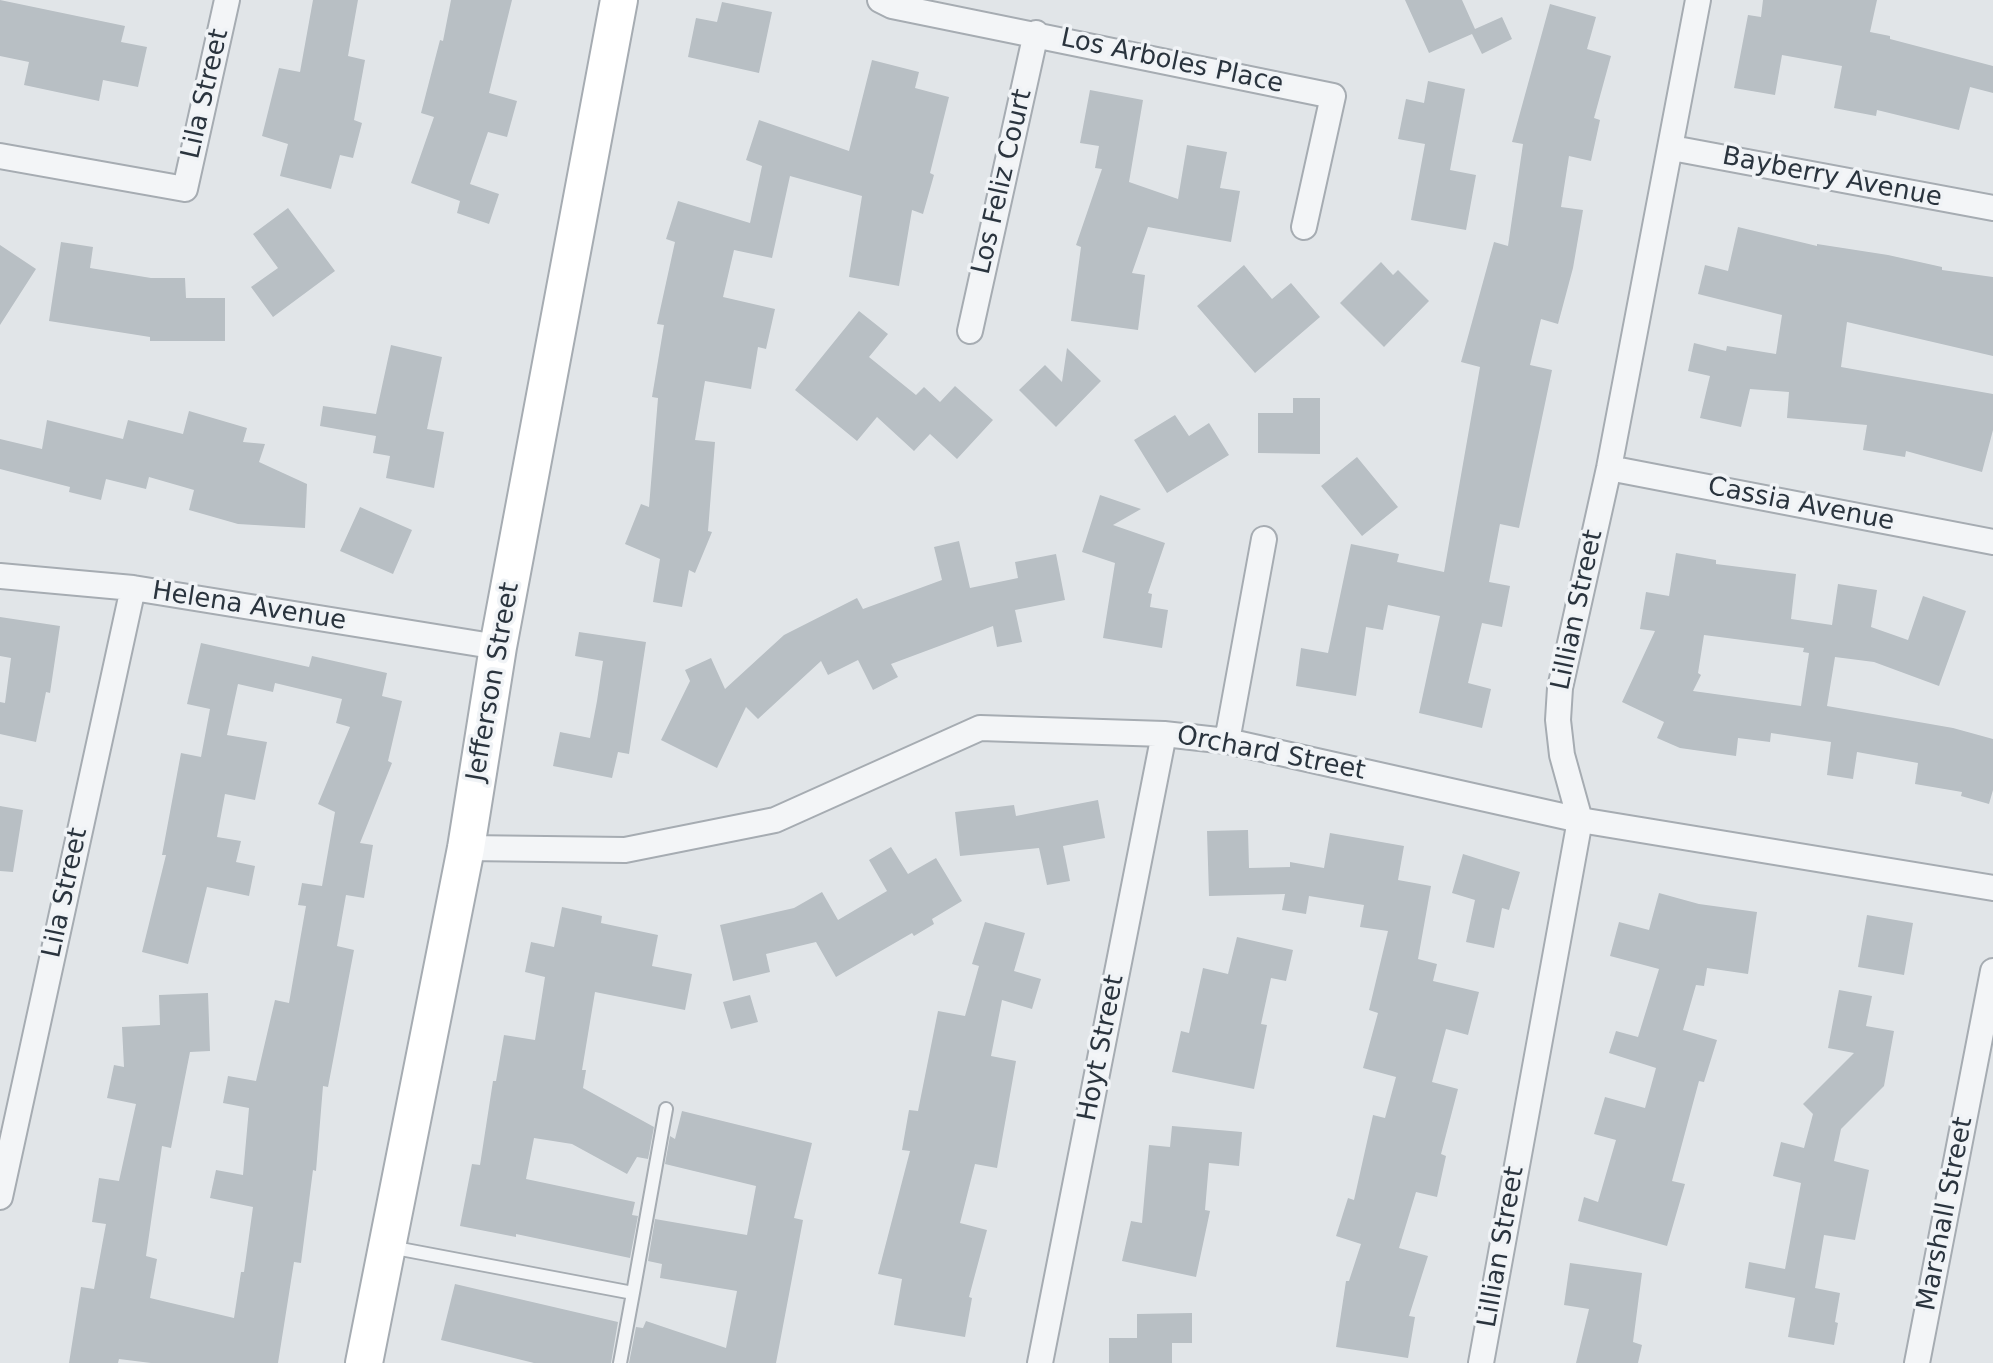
<!DOCTYPE html>
<style>
body{margin:0}
canvas{display:block;background:#e1e5e8}
</style>
<canvas width="1993" height="1363"></canvas>
<script>
const ctx = document.querySelector('canvas').getContext('2d');
ctx.lineJoin = 'round';
function fillPath(path, color) {
  ctx.fillStyle = color;
  ctx.fill(path, 'evenodd');
}
function toPath(rows) {
  const path = new Path2D();
  for (const r of rows) {
    path.moveTo(r[0], r[1]);
    for (let i = 2; i < r.length; i += 2) path.lineTo(r[i], r[i + 1]);
  }
  return path;
}
function stroke(path, color, width, dash) {
  ctx.strokeStyle = color;
  ctx.lineWidth = width;
  ctx.lineCap = dash ? 'butt' : 'round';
  ctx.setLineDash(dash || []);
  ctx.stroke(path);
}
function write(font, color, halo, rows, align = 'center') {
  ctx.font = font + ' "DejaVu Sans",sans-serif';
  ctx.lineWidth = 7;
  ctx.setLineDash([]);
  ctx.textBaseline = 'middle';
  ctx.strokeStyle = halo;
  ctx.fillStyle = color;
  for (const [text, x, y, turn = 0] of rows) {
    ctx.save();
    ctx.translate(x, y);
    ctx.rotate((+turn || 0) * Math.PI / 180);
    ctx.textAlign = isNaN(turn) ? turn : align;
    if (halo) ctx.strokeText(text, 0, 0);
    ctx.fillText(text, 0, 0);
    ctx.restore();
  }
}
fillPath(toPath([
 [0,0,125,26,121,42,147,47,138,87,103,80,99,101,24,85,29,62,0,56],
 [313,0,358,0,348,56,365,60,354,120,362,123,353,158,340,155,331,189,280,176,288,144,262,136,279,68,300,72],
 [451,0,512,0,489,93,517,101,507,137,488,132,470,184,499,194,489,224,457,213,460,201,411,183,434,117,421,113,440,40,443,41],
 [1405,0,1462,0,1475,29,1502,17,1512,39,1482,54,1472,34,1429,53],
 [1763,0,1877,0,1870,32,1890,36,1890,39,1993,66,1993,93,1970,87,1959,130,1877,110,1876,116,1834,108,1842,66,1782,55,1775,95,1734,88,1748,15,1761,17],
 [722,2,772,12,759,73,688,57,696,18,717,22],
 [1550,4,1596,17,1587,49,1611,56,1594,118,1600,120,1591,161,1569,156,1561,207,1583,210,1573,268,1558,324,1541,319,1530,365,1552,370,1519,528,1500,524,1489,582,1510,586,1502,627,1482,623,1468,683,1491,689,1482,728,1419,713,1440,616,1388,605,1383,630,1366,627,1356,696,1296,686,1301,648,1328,653,1351,544,1399,554,1397,562,1444,572,1480,367,1461,362,1494,242,1508,246,1523,144,1512,142],
 [872,60,919,72,915,88,949,97,930,173,934,175,923,214,912,210,899,286,849,277,862,196,790,176,772,258,734,250,723,297,775,309,766,349,758,347,751,389,705,381,695,440,715,442,708,531,712,532,695,573,689,570,682,607,653,602,660,559,625,544,641,504,649,507,658,398,652,397,664,325,657,324,675,242,666,239,678,201,750,223,762,166,746,160,759,120,849,151],
 [1428,81,1465,89,1450,170,1476,175,1466,230,1411,220,1425,144,1398,139,1406,99,1424,103],
 [1090,90,1143,100,1129,182,1178,199,1187,145,1227,152,1220,188,1240,191,1231,242,1148,227,1132,273,1145,275,1138,330,1071,321,1081,247,1076,245,1102,169,1095,168,1099,146,1080,143],
 [288,208,335,271,273,317,251,287,278,268,253,234],
 [1738,227,1817,246,1817,244,1888,255,1942,267,1942,270,1993,277,1993,356,1847,322,1841,367,1993,394,1993,430,1982,472,1906,451,1905,457,1863,450,1867,425,1787,418,1789,392,1750,389,1741,427,1700,418,1710,376,1688,371,1694,343,1726,351,1727,346,1776,354,1782,315,1698,294,1705,265,1728,271],
 [61,242,93,247,90,268,151,278,185,278,186,298,225,298,225,341,150,341,150,337,49,321],
 [0,245,36,269,0,325],
 [1381,262,1393,275,1398,270,1429,301,1384,347,1340,303],
 [1244,265,1272,299,1291,283,1320,317,1255,373,1197,306],
 [859,311,888,334,869,357,916,395,924,387,940,402,955,386,993,420,957,459,930,434,914,451,877,417,857,441,795,390],
 [391,345,442,357,427,429,444,432,434,488,386,478,390,456,373,453,376,436,320,426,323,406,376,414],
 [1067,348,1101,381,1056,427,1019,390,1045,365,1062,382],
 [1293,398,1320,398,1320,454,1258,453,1258,413,1293,413],
 [189,411,247,428,243,442,265,444,259,462,307,484,305,528,238,524,189,510,194,490,149,477,146,489,106,479,101,500,69,492,70,487,0,469,0,439,42,449,47,420,123,439,128,420,183,434],
 [1175,415,1189,436,1209,423,1229,455,1167,493,1134,440],
 [1357,457,1398,507,1362,536,1321,486],
 [1100,495,1141,509,1113,525,1165,543,1148,593,1152,594,1150,607,1168,610,1162,648,1103,638,1115,563,1082,552],
 [360,507,412,530,393,574,340,551],
 [959,541,970,588,1018,578,1015,562,1056,554,1065,600,1015,610,1022,642,997,647,993,626,891,664,898,677,873,690,858,660,828,675,821,661,758,719,746,707,717,768,661,740,690,681,685,670,711,658,725,689,784,635,857,598,863,609,942,580,934,547],
 [1676,553,1716,560,1716,564,1796,574,1791,619,1832,625,1838,584,1877,590,1871,627,1908,640,1923,596,1966,611,1939,686,1874,662,1835,657,1827,706,1953,728,1993,739,1993,790,1989,804,1961,796,1962,792,1915,784,1918,763,1857,752,1853,779,1827,775,1831,742,1771,733,1770,742,1738,738,1736,756,1680,748,1657,738,1664,722,1622,702,1655,631,1640,629,1646,592,1669,596],
 [1704,635,1804,648,1803,652,1809,653,1801,706,1693,691,1701,675,1698,673],
 [0,617,60,626,50,693,46,692,36,742,0,734,0,702,5,703,11,658,0,656],
 [579,632,646,642,629,754,618,752,612,778,553,766,560,732,590,738,597,701,603,661,575,656],
 [201,643,309,667,312,656,387,673,382,696,402,701,388,761,392,763,360,843,373,845,364,898,346,895,337,946,354,950,328,1087,323,1086,316,1171,313,1170,301,1263,294,1262,278,1363,151,1363,119,1359,118,1363,69,1363,81,1287,94,1289,106,1224,92,1222,99,1178,119,1181,136,1104,107,1098,114,1065,124,1067,122,1027,160,1025,159,995,208,993,210,1051,190,1052,171,1148,162,1146,146,1256,157,1259,150,1298,234,1318,241,1272,244,1272,253,1207,210,1198,216,1170,243,1175,249,1108,223,1103,228,1076,256,1081,275,1000,289,1003,306,906,298,905,302,883,322,886,335,812,318,804,350,727,336,723,342,699,275,683,273,692,238,684,227,735,267,742,255,800,225,794,217,837,241,841,236,862,255,866,249,896,207,887,188,964,142,952,166,855,162,855,181,753,201,757,210,709,187,704],
 [1098,800,1105,838,1063,846,1070,881,1047,885,1039,848,960,856,955,812,1014,805,1016,816],
 [0,806,23,810,13,872,0,871],
 [1248,830,1249,868,1290,867,1290,862,1324,868,1330,833,1404,846,1398,880,1431,886,1418,959,1437,964,1433,981,1479,992,1468,1035,1446,1029,1432,1082,1458,1089,1441,1154,1446,1156,1437,1197,1416,1192,1399,1248,1428,1256,1409,1316,1415,1317,1408,1358,1336,1347,1346,1281,1349,1281,1361,1244,1336,1236,1348,1198,1354,1200,1373,1115,1385,1118,1396,1077,1363,1068,1378,1013,1369,1010,1388,931,1360,927,1364,905,1309,896,1306,914,1282,910,1285,894,1209,896,1207,831],
 [891,847,908,874,936,858,962,901,932,919,934,924,914,936,912,933,836,977,816,942,766,954,770,972,733,981,720,925,794,908,822,892,838,920,887,891,869,860],
 [1463,854,1520,872,1509,910,1502,908,1494,948,1466,942,1475,900,1452,893],
 [1659,893,1699,904,1757,912,1748,974,1707,968,1704,986,1696,985,1683,1030,1717,1040,1704,1082,1699,1081,1672,1181,1685,1184,1667,1246,1578,1221,1584,1197,1598,1202,1616,1140,1594,1134,1605,1097,1645,1108,1656,1068,1609,1053,1616,1031,1638,1037,1659,969,1610,956,1619,922,1649,930],
 [562,907,602,916,601,923,658,935,652,966,692,974,685,1010,595,992,582,1070,586,1070,583,1088,654,1127,648,1159,637,1157,627,1174,572,1144,534,1138,526,1179,635,1202,632,1215,638,1216,630,1258,516,1234,516,1237,460,1226,472,1164,480,1165,493,1081,496,1081,504,1035,535,1040,545,977,525,972,531,942,554,947],
 [1867,915,1913,923,1904,975,1858,967],
 [985,922,1025,933,1014,971,1041,979,1032,1009,1002,1000,991,1056,1016,1061,997,1168,975,1164,960,1223,987,1230,969,1297,972,1298,965,1337,894,1325,902,1279,878,1274,910,1151,902,1150,909,1110,918,1111,938,1011,965,1016,979,966,972,964],
 [1237,937,1293,950,1286,981,1271,978,1261,1024,1267,1025,1254,1089,1172,1072,1181,1031,1189,1033,1203,968,1228,974],
 [1839,990,1872,996,1866,1026,1894,1031,1884,1086,1841,1129,1834,1161,1869,1170,1855,1240,1824,1235,1815,1288,1840,1293,1835,1322,1838,1323,1834,1345,1788,1337,1795,1298,1745,1288,1749,1262,1785,1269,1801,1183,1773,1176,1781,1142,1804,1148,1813,1114,1803,1104,1854,1053,1828,1048],
 [750,995,758,1022,731,1029,723,1002],
 [682,1111,812,1143,794,1218,803,1220,776,1363,629,1363,636,1327,643,1328,646,1321,726,1348,737,1291,660,1278,662,1264,648,1261,655,1219,747,1235,756,1186,665,1164,670,1136,675,1139],
 [1172,1126,1242,1132,1239,1166,1209,1163,1205,1210,1210,1211,1196,1277,1122,1261,1131,1221,1142,1223,1149,1145,1170,1147],
 [1570,1263,1642,1273,1633,1342,1642,1345,1638,1363,1576,1363,1589,1309,1564,1305],
 [455,1284,618,1322,611,1363,534,1363,441,1340],
 [1192,1313,1192,1343,1172,1343,1172,1363,1109,1363,1109,1338,1137,1338,1137,1314]
]), '#b8bfc4');
const lane = toPath([
 [390,1247,633,1293,620,1363],
 [633,1293,666,1109]
]);
const street = toPath([
 [880,0,892,6,1333,96,1304,227],
 [1672,148,1993,208],
 [0,156,185,189,227,0],
 [970,331,1036,33],
 [1609,468,1993,542],
 [0,576,133,588,498,647],
 [1227,741,1264,539],
 [466,848,625,850,775,820,980,728,1164,734,1227,741,1580,820,1993,888],
 [0,1197,133,588],
 [1040,1363,1164,734],
 [1481,1363,1580,820,1562,755,1558,720,1560,688,1609,468,1698,0],
 [1917,1363,1993,971]
]);
const secondary = toPath([
 [364,1363,466,848,498,647,619,0]
]);
stroke(lane, '#a6acb2', 16);
stroke(street, '#a6acb2', 28);
stroke(secondary, '#a6acb2', 40);
stroke(lane, '#f3f5f7', 12);
stroke(street, '#f3f5f7', 24);
stroke(secondary, '#fff', 36);
write('26px', '#2a343e', '#f0f3f6', [
 ["Los Arboles Place",1172,62,12],
 ["Lila Street",206,94,-77],
 ["Bayberry Avenue",1832,178,11],
 ["Los Feliz Court",1003,182,-77],
 ["Cassia Avenue",1801,505,11],
 ["Helena Avenue",249,607,9],
 ["Lillian Street",1578,610,-78],
 ["Jefferson Street",494,682,-80],
 ["Orchard Street",1271,754,11],
 ["Lila Street",66,893,-78],
 ["Hoyt Street",1102,1048,-79],
 ["Marshall Street",1946,1214,-79],
 ["Lillian Street",1502,1247,-80]
]);
</script>
